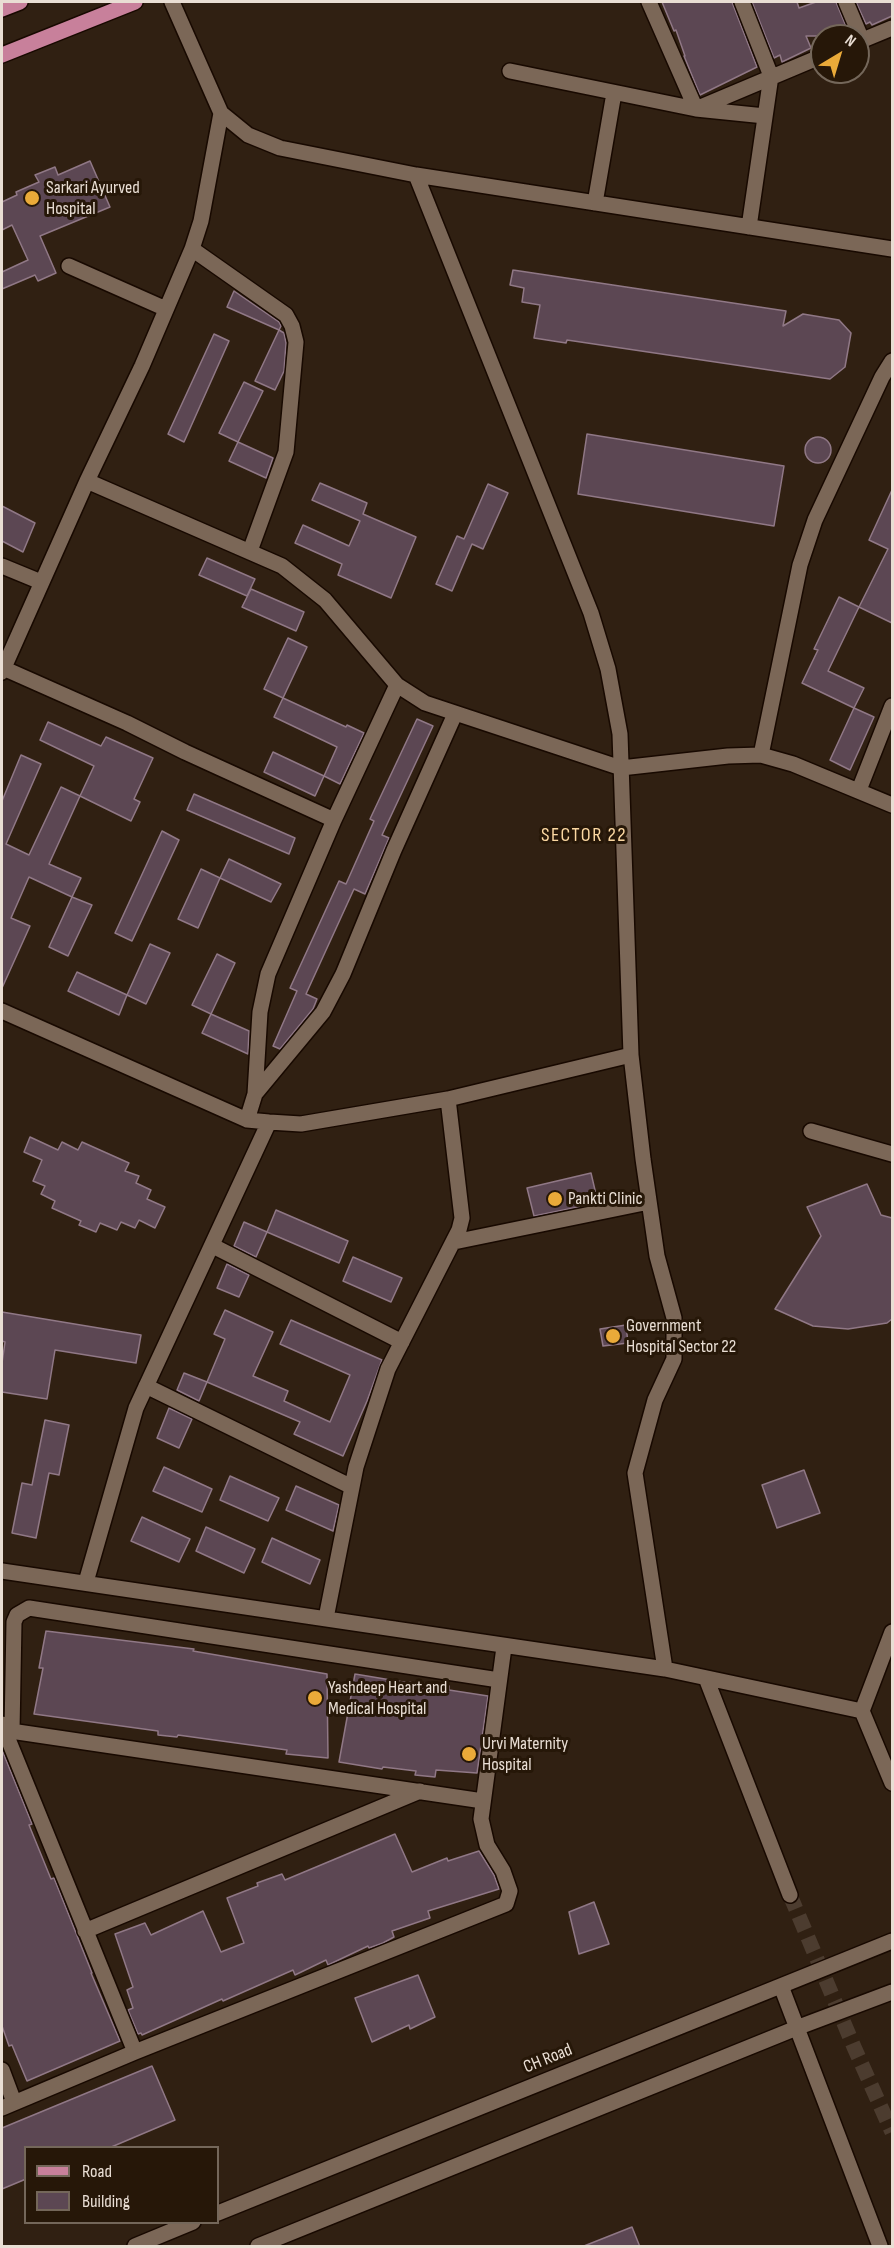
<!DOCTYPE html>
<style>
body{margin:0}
#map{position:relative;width:894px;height:2248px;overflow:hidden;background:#302012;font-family:"Sofia Sans Condensed",sans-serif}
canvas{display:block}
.frame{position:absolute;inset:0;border:3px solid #e9ded4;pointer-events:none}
.legend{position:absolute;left:24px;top:2146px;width:195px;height:78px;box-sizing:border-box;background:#261708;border:2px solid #74675a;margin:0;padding:8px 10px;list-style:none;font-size:18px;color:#e9ded4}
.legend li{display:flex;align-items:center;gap:12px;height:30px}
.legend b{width:30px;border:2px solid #74675a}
.north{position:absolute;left:810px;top:24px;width:60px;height:60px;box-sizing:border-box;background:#261708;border:2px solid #74675a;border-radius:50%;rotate:38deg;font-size:16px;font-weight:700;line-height:24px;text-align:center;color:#e9ded4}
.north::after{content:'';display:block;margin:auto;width:21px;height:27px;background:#eaaa39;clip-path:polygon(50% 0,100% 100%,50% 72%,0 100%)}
</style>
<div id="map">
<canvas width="894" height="2248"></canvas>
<div class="frame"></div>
<ul class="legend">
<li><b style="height:8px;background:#c8809b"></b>Road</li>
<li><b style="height:16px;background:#5c4753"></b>Building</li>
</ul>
<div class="north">N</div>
</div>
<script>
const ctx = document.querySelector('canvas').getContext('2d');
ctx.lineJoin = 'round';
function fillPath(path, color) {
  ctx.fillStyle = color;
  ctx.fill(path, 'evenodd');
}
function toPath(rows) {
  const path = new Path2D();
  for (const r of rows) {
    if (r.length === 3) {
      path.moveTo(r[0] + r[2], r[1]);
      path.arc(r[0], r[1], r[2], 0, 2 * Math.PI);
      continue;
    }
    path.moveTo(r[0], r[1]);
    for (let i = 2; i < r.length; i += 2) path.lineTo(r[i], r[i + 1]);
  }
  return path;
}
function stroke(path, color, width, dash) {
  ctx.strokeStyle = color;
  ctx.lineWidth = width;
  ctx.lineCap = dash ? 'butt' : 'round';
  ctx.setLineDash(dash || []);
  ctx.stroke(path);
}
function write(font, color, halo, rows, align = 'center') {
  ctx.font = font + ' "Sofia Sans Condensed",sans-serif';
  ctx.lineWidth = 6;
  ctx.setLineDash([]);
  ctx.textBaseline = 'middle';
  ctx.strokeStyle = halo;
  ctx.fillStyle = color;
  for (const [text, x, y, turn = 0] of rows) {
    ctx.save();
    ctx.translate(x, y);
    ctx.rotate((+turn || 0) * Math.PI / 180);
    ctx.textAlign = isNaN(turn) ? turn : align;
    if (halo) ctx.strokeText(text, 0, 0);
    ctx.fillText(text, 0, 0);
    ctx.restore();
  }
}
const building = toPath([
 [662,2,732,2,757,67,700,95,684,56,685,56,676,30,674,31,662,2],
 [752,2,797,2,799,8,816,2,836,2,848,31,836,36,806,36,811,48,782,62,780,55,774,58,752,2],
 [856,2,892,2,892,16,872,25,870,22,866,24,856,2],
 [90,161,110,207,40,236,56,273,38,281,35,275,2,289,2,272,28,260,12,225,2,230,2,202,17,195,16,192,39,182,35,175,55,167,58,175,90,161],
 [513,270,786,311,783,326,803,314,839,320,851,333,845,367,830,379,567,340,566,343,534,338,540,305,522,302,524,288,510,285,513,270],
 [234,291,279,322,281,326,279,330,227,307,234,291],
 [279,330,284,333,286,343,284,371,275,390,255,381,279,330],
 [214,334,229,341,184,442,168,434,214,334],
 [244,382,263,391,238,442,219,433,244,382],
 [587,434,784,466,774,526,578,494,587,434],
 [818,450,13],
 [238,442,273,458,266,478,229,461,238,442],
 [320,483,367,503,363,514,416,537,391,598,338,575,342,564,295,543,303,525,349,546,360,521,312,500,320,483],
 [488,484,508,493,483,549,472,544,452,591,436,584,457,536,464,539,488,484],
 [892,490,892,623,859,607,888,549,869,540,892,490],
 [2,506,35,523,23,552,2,541,2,506],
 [207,558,255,579,247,596,199,575,207,558],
 [251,589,304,612,296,631,242,607,251,589],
 [839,597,859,607,828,671,864,688,854,708,802,683,818,650,814,649,839,597],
 [288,638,307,647,283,698,264,689,288,638],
 [283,698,346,727,347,725,364,733,340,784,324,776,337,747,274,717,283,698],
 [854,708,874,717,850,770,830,760,854,708],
 [417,719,433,726,382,835,389,838,365,894,354,889,306,994,317,999,313,1009,280,1049,273,1046,297,991,290,988,339,881,346,884,374,821,370,819,417,719],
 [48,722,101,746,106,737,153,758,134,799,140,802,131,821,80,796,94,766,40,740,48,722],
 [273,752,324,776,315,796,264,772,273,752],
 [21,755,41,764,6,844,29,855,61,787,80,796,49,864,81,878,72,897,29,877,11,918,30,926,2,988,2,801,21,755],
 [194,794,295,838,289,854,187,810,194,794],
 [162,831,179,840,132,941,115,933,162,831],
 [229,859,281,884,271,902,220,878,229,859],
 [201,869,220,878,198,928,178,919,201,869],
 [72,897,92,905,68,956,49,947,72,897],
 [150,944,170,953,146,1004,127,995,150,944],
 [217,954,235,963,211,1014,192,1005,217,954],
 [77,972,127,995,119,1015,68,991,77,972],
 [211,1014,249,1031,248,1054,202,1033,211,1014],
 [30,1137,58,1150,62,1142,78,1150,82,1142,129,1163,125,1171,139,1176,136,1183,151,1190,147,1199,165,1207,155,1228,139,1220,135,1228,121,1222,117,1230,100,1223,96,1232,79,1225,81,1221,52,1208,55,1201,41,1194,45,1186,33,1181,42,1160,24,1152,30,1137],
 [591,1173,598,1203,534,1216,527,1188,591,1173],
 [867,1184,881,1215,892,1218,892,1319,887,1323,848,1329,813,1326,775,1309,821,1236,807,1207,867,1184],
 [276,1210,348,1241,339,1263,267,1232,276,1210],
 [244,1222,267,1232,256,1257,234,1246,244,1222],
 [353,1257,402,1278,391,1302,343,1281,353,1257],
 [227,1264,249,1275,239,1297,217,1288,227,1264],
 [225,1310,273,1332,253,1376,288,1391,284,1401,330,1422,350,1375,280,1344,291,1320,382,1360,367,1401,343,1456,294,1434,300,1422,207,1382,225,1339,214,1334,225,1310],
 [2,1312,141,1335,136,1363,55,1350,47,1399,2,1392,2,1363,5,1342,2,1341,2,1312],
 [626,1325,628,1343,603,1346,600,1329,626,1325],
 [184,1373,207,1382,199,1401,177,1390,184,1373],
 [169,1408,192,1419,179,1448,157,1438,169,1408],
 [45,1420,69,1425,59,1475,49,1473,36,1538,12,1533,22,1483,32,1485,45,1420],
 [164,1467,212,1489,202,1512,153,1491,164,1467],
 [804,1470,820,1513,777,1528,762,1485,804,1470],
 [230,1476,279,1498,268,1521,220,1500,230,1476],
 [296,1486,339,1505,333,1531,286,1510,296,1486],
 [142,1517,190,1539,179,1562,131,1541,142,1517],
 [206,1527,255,1549,244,1573,196,1551,206,1527],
 [272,1538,320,1560,310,1584,262,1562,272,1538],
 [46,1631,194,1649,193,1651,327,1674,328,1758,286,1754,287,1750,178,1735,177,1737,158,1735,158,1731,34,1714,43,1668,39,1668,46,1631],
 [355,1674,409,1683,409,1682,449,1686,449,1690,488,1696,477,1773,436,1770,435,1777,415,1775,416,1771,383,1767,382,1769,339,1762,355,1674],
 [2,1750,32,1824,29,1825,51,1879,54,1878,92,1973,91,1973,120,2041,27,2081,12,2045,9,2046,2,2026,2,1750],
 [395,1834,412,1872,447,1858,448,1861,479,1851,494,1875,499,1889,428,1911,430,1918,392,1931,394,1937,383,1943,369,1948,368,1946,328,1965,326,1960,295,1975,293,1970,223,2001,222,1999,142,2035,141,2033,138,2034,128,2010,133,2008,127,1990,133,1987,115,1934,145,1923,151,1935,203,1911,221,1952,244,1943,227,1898,258,1886,257,1883,282,1874,285,1880,395,1834],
 [594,1902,609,1944,579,1954,569,1912,594,1902],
 [418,1975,435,2017,410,2029,409,2025,372,2042,355,1998,418,1975],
 [152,2066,175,2120,109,2148,26,2148,26,2179,2,2189,2,2128,152,2066],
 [632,2227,640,2247,584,2247,584,2246,632,2227]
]);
fillPath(building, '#5c4753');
stroke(building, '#907886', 1.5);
stroke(toPath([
 [790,1895,854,2047,892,2132]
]), '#4c3c2f', 15, [15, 8]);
const minor = toPath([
 [172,2,221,113,248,135,280,148,416,175,892,249],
 [649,2,696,109,765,116],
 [742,2,771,76,749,227],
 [846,2,862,40],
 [858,42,892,28],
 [510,71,696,109,822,56],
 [416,175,591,613,608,669,620,734,631,1055,643,1159,657,1256,674,1318,674,1359,655,1400,635,1473,665,1669],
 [595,203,614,93],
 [192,249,286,315,292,326,296,342,286,452,250,551],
 [69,266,166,309],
 [87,481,282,566,325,600,397,685,425,703,621,768,728,756,761,755,793,764,892,805],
 [2,566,41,582],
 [3,668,127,723,185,752,334,820],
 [2,672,87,481,142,366,192,249,201,221,221,113],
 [761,755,800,565,815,520,882,377,892,361],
 [859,790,892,706],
 [2,1011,247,1120,269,1122,301,1124,448,1099,631,1055],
 [255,1094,323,1012,343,974,394,850,455,714],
 [247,1120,255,1094,260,1012,268,974,334,820,397,685],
 [811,1131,892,1154],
 [454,1242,649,1202],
 [213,1246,402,1342],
 [146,1386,352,1487],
 [2,1571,665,1669,862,1711],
 [86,1582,136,1408,269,1122],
 [326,1618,356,1467,388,1369,459,1230,462,1218,448,1099],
 [892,1632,862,1711,892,1783],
 [706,1678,790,1895],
 [2,1724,135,2052],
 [4,1730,483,1801],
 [12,1731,14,1622,17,1615,29,1608,499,1680],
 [85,1931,420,1791],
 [781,1986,880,2246],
 [2,2070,14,2102],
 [2,2108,135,2052,506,1904,510,1891,503,1871,487,1845,481,1819,504,1647],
 [218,2213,892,1941],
 [135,2246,193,2222],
 [258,2246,799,2027,892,1992]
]);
const major = toPath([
 [2,9,20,2],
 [2,55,135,2]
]);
stroke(minor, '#180900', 18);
stroke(major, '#180900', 18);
stroke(minor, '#7b6757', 15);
stroke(major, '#c8809b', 15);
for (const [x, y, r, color] of [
 [32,198,8,"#eaaa39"],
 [555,1199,8,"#eaaa39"],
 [613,1336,8,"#eaaa39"],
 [315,1698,8,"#eaaa39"],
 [469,1754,8,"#eaaa39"]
]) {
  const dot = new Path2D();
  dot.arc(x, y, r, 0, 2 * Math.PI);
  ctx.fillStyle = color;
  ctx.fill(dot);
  stroke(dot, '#261708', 2);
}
write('18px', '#e9ded4', '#261708', [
 ["Sarkari Ayurved",46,188],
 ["Hospital",46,209],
 ["Pankti Clinic",568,1199],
 ["Government",626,1326],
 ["Hospital Sector 22",626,1347],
 ["Yashdeep Heart and",328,1688],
 ["Medical Hospital",328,1709],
 ["Urvi Maternity",482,1744],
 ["Hospital",482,1765]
], 'left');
write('18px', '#e9ded4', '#261708', [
 ["CH Road",548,2059,-22]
]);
ctx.letterSpacing = '1.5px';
write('20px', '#fcd8a2', '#261708', [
 ["SECTOR 22",584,836]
]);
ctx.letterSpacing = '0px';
</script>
